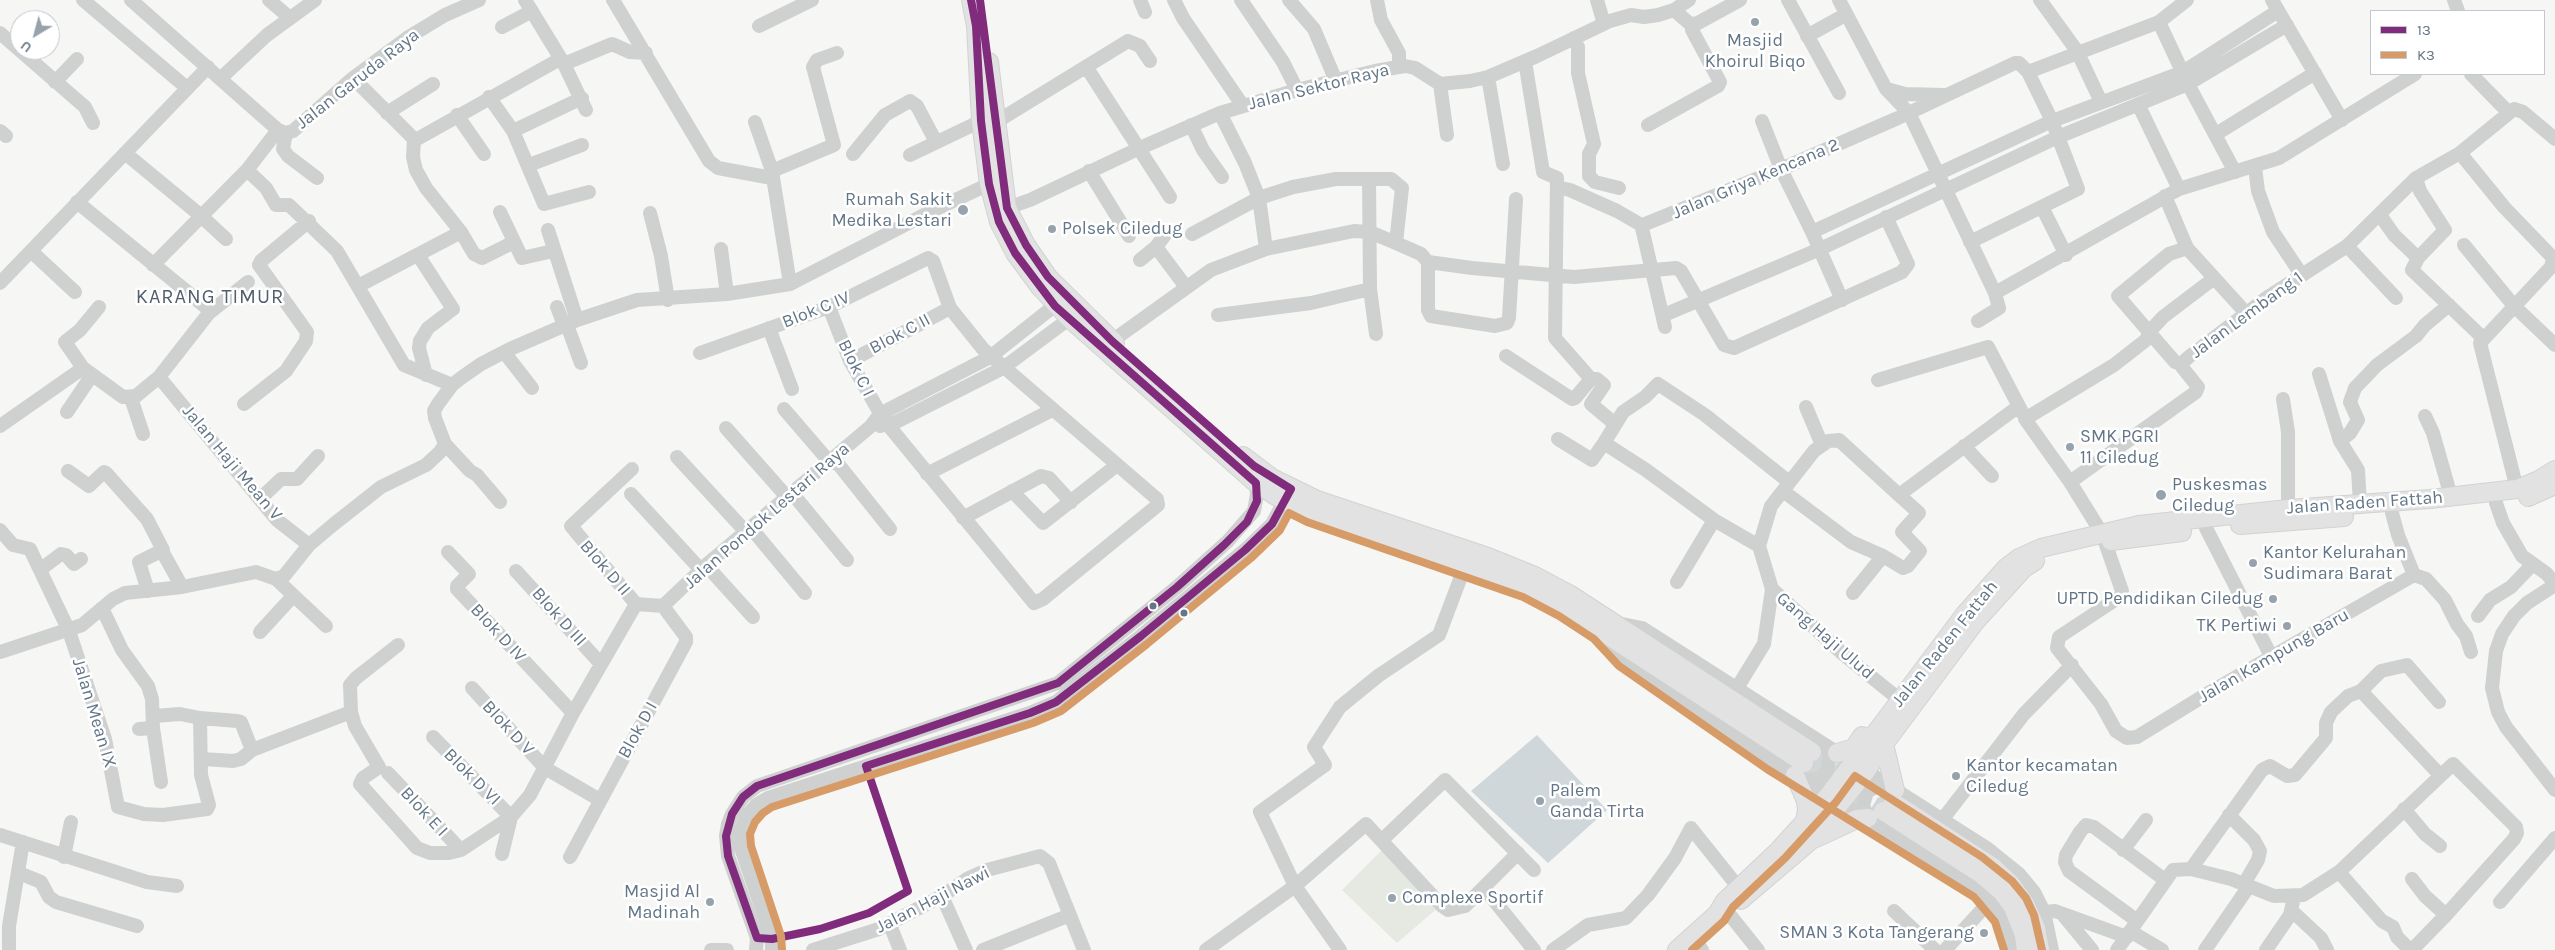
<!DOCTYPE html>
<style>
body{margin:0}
#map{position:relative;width:2555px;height:950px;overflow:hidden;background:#f6f6f4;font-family:Karla,sans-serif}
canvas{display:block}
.legend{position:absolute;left:2370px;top:10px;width:175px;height:65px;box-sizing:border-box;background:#fff;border:1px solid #c1c8cf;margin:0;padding:6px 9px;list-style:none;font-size:15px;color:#637687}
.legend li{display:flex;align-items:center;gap:10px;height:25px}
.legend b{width:25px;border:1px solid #c1c8cf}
.north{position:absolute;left:10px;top:10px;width:50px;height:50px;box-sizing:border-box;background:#fff;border:1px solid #c1c8cf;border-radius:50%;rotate:217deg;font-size:14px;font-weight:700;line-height:20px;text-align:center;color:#637687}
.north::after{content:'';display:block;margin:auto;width:18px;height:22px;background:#96a3ad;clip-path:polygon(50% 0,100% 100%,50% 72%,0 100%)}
</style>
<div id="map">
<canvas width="2555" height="950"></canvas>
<ul class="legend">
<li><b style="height:6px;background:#802b7c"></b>13</li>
<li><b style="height:6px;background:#d79b68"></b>K3</li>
</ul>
<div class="north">U</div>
</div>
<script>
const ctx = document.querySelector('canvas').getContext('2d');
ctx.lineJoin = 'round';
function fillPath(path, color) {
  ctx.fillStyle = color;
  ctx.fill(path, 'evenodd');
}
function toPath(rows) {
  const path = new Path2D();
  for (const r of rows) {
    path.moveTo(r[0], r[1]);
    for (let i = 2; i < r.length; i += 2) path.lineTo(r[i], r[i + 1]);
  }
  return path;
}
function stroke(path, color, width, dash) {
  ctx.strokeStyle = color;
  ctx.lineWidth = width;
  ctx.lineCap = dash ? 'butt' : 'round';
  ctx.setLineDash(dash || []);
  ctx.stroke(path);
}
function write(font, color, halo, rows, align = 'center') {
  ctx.font = font + ' Karla,sans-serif';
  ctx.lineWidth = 5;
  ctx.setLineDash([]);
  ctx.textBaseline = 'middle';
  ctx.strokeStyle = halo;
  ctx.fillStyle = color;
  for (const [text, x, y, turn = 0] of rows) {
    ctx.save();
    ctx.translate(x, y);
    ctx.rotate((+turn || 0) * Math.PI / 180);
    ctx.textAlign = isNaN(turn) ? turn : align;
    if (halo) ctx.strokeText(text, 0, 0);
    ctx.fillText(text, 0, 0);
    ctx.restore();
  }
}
fillPath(toPath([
 [1383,849,1440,906,1397,943,1342,890]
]), '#e6e9e2');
fillPath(toPath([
 [1537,735,1607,810,1548,863,1471,791]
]), '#d0d7db');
stroke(toPath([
 [1812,752,1893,802],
 [1804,763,1883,811]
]), '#d1d6d9', 18, [18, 9]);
const major = toPath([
 [971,0,976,26,981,121,989,184,999,222,1015,253,1040,287,1069,318,1256,483,1276,496,1310,513,1527,588,1601,631,1804,763],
 [989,62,1007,208,1026,245,1048,277,1115,343],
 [1243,456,1272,478,1317,500,1488,557,1535,576,1569,594,1812,752],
 [2528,497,2555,485],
 [2240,525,2344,517],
 [2111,541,2182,532],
 [1884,744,1895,790],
 [1837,753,1854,748,1862,736],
 [1795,775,1806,801,1807,810,1805,822],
 [1893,802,1993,867,2011,884,2025,904,2036,928,2040,950],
 [1883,811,1981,874,2002,892,2013,907,2024,935,2026,950],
 [1816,838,1857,819,1868,818],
 [1741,900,1809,842,1866,771,1884,744,1975,622,2024,568,2035,561],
 [1677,950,1717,914,1725,901,1778,851,1829,795,1965,614,2006,568,2019,558,2041,548,2139,525,2288,509,2430,499,2517,489,2539,480,2555,470]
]);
stroke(major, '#d1d3d3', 20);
stroke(toPath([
 [83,0,187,88],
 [131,0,278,130,286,133,293,131,353,78,407,38,445,15,479,0],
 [269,0,290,18],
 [525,0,564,64,586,110],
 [613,0,709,161,718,168,772,178],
 [1140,0,1145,12],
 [1174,0,1183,18,1243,106],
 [1241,0,1283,62,1297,90],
 [1289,0,1314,29,1336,81],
 [1377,0,1381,20,1399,53,1399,67],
 [1597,0,1604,24],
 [1788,0,1839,93],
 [1839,0,1886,89,1909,113,1995,293,1999,308,1978,321],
 [2040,0,2077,51,2101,102],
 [2272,0,2342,120],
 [2454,0,2458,11],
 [1674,10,1689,0],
 [2159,22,2188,84,2235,172],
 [759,26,812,0],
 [502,27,532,11],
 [0,33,85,107,93,123],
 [1807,36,1845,15],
 [1574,38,1578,47,1578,73,1594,144,1589,154,1589,176,1595,182,1619,188],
 [564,64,612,44,630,52,646,53],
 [1087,68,1170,197],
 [2028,72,2159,22,2187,0],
 [2471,74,2509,113],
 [1488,77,1503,164],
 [221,78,267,35,315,0],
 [353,78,414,139],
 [55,82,77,59],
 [1440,84,1447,135],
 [1887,89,1905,94,1945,95],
 [489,97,513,131,544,204,589,192],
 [2138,104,2179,189],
 [387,113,433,84],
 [1220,113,1245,163,1259,198,1266,249],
 [457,115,484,154],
 [1762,121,1781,169,1812,232,1842,300],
 [755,122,772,171,790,284],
 [996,122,1128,41,1140,46,1150,61],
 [1191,125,1203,150,1222,177],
 [1648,125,1718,86,1720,82,1692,30,1692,24],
 [0,131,6,136],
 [513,131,582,98],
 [286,133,283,149,288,156,317,178],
 [2216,134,2315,73],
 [414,139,413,157,416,170,426,188,461,232,474,254,482,258,514,242],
 [414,139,419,138,560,59],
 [125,153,200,215,226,239],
 [2460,153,2504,207,2553,258,2551,267,2480,343,2517,489],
 [853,154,885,115,910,101,917,106,936,142],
 [910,155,981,121],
 [529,165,582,145],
 [2255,167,2258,191,2273,232,2301,274],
 [247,170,266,188,276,205,289,205,337,251,404,365,452,385],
 [772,171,834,145,813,67,817,60,837,53],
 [1089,171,1129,236],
 [2416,178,2420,191,2445,230,2418,258],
 [1369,179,1370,289,1376,334],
 [1557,187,1570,190,1617,211,1643,226],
 [2165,196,2187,248,2246,313],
 [77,202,207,308,209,313],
 [2042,207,2066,255],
 [1007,208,1030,200,1140,148,1220,113,1297,90,1375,71,1405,66,1415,68,1440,84,1470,81,1488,77,1537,56,1610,21,1631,15,1644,17,1658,15,1674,10,1689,23,1696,24,1740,0],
 [500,212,522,258,553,251],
 [650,213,661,256,668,300],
 [2380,215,2394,235,2418,258,2412,270,2484,339],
 [548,230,577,320],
 [1812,232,2052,121,2183,72,2278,11],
 [1192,234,1259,198,1293,187,1336,179,1391,179,1402,188,1396,243],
 [2464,245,2514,306,2555,345],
 [2347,246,2396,298],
 [1156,247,1186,287],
 [721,249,727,294],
 [32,252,75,292],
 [418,255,453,309,428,328,420,341,419,348,426,375],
 [1140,260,1156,247,1167,232],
 [1428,262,1428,310,1431,316,1495,326,1507,323,1509,318,1516,199],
 [153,265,247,170,278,130],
 [0,283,208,67],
 [358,286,461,232],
 [1995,293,2179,189,2279,158,2415,74],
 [557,307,564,325],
 [1218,315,1311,303,1370,289],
 [1664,315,1820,249,2058,137,2188,84,2287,25],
 [567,325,581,363],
 [1665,327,1642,228,1645,224,1781,169,1898,118,2015,63,2019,63,2028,72,2052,121,2078,189,1970,242],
 [769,328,792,389],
 [1112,341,1211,270,1266,249,1354,231,1370,232,1396,243,1421,254,1428,262,1472,268,1574,277,1676,268,1681,271,1724,345,1734,348,1902,272,1908,264,1886,217],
 [504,352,532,388],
 [700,353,829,307,928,258,933,261,950,308,983,349,1157,499,1158,505,1043,599,1034,603,884,420,850,361,829,307],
 [1506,356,1572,399,1575,398,1591,379,1555,338,1557,178,1543,172,1525,61],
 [850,361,950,308],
 [2182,364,2175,362,2118,296,2169,254,2187,248],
 [83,368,65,342,80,330,99,307],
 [2319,374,2340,441,2358,470,2360,504],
 [159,377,277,520,309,545],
 [1591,379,1597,379,1604,385,1591,404,1615,424],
 [1878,380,1988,347,2023,414],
 [131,398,143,434],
 [2283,399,2288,432,2288,509],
 [244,404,286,371,306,341,307,332,259,265,261,261,309,221],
 [1806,407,1822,445],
 [784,409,827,459,839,465,890,529],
 [67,412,92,375],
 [2425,416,2433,433,2448,486,2448,497],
 [0,426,83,368,123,397,136,396,159,377,209,313,248,282],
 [880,426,896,422,1003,368,1077,313],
 [726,428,787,497],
 [1558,439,1592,460,1604,443,1646,470,1714,520,1759,546],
 [2340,441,2350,433,2358,420,2350,402,2355,388,2377,365,2416,336,2425,325,2449,305],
 [1604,443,1623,412,1645,397,1658,384,1705,415,1789,482],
 [445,444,470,471,477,475,500,502],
 [1964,446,1992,476],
 [677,457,746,532],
 [632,469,571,526,636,604],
 [68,471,89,486,104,472,106,473,147,519,163,550,139,562,148,591],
 [927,474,1052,410],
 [2070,482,2025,419,2114,365,2146,340,2150,331,2163,317,2213,279],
 [1012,491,1043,523,1117,465],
 [1783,491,1851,542,1883,556,1853,593],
 [792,493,847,560],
 [631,494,701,570],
 [260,499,281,479,297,479,318,456],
 [2496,503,2503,523,2522,556,2547,574,2555,585],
 [2392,513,2398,535,2414,575],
 [963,518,1041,476,1049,478,1071,502],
 [751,528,805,593],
 [2206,528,2272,658],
 [0,530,13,545,30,549,69,631,105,739,118,807,144,814,163,815,207,809,209,805,201,775,200,718],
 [2101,532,2070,482,2196,392,2198,387,2182,367,2183,362,2190,356,2265,299,2347,246,2416,178,2460,153,2514,109,2523,112,2555,139],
 [2105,542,2122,591,2121,596,2059,637,2057,648,2101,704,2116,731,2127,738,2137,737,2210,692,2414,575],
 [162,551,182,587],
 [448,552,469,574,457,586,457,589,573,713],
 [1883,556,1903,568,1908,566,1920,551,1902,532,1919,513,1899,495],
 [706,565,753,617],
 [41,569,61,554,66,555,74,564,81,559],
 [516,571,601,664],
 [2414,575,2426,579,2445,600,2457,624,2466,636,2471,652],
 [276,579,326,626],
 [1677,582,1714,520],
 [2555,585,2527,603,2514,616,2502,634,2496,651,2492,688,2498,712,2506,727,2555,790],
 [636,604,663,606],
 [663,606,706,565,871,426,880,414,990,357,1063,299],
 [102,608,122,650,148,686,152,699,153,728,161,782],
 [2478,616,2490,600,2511,587,2532,565],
 [1617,623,1642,628,1988,849,2019,874,2034,892,2044,912,2052,950],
 [260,632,293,596],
 [1611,642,1625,658,1773,761,1981,889,2004,917,2015,950],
 [398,645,356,678,350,685,351,712,355,726,379,767,363,778,360,784,417,848,430,853,449,853,461,850,511,817,433,737],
 [0,652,82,625,113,599,125,593,182,587,256,572,276,579,284,576,309,545,334,524,381,487,426,465,440,452,445,444,435,418,434,411,438,404,452,385,461,378,481,364,510,349,577,320,637,300,727,294,790,284,928,213,989,184],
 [472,688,545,768,600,800],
 [1737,688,1764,644,1772,589],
 [2361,691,2440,775],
 [1900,700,1843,654,1772,589,1759,546,1771,506,1814,451,1828,441,1839,440,1899,495,2019,406],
 [154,716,180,714,200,718,237,721,241,722,252,750,351,712],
 [139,729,153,728],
 [203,759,233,761,241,759,252,750],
 [388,773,461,850],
 [1805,781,1820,778,1827,771,1830,756,1827,747],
 [2404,809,2425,834,2440,846],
 [2229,815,2254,840,2260,851,2258,860,2244,884],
 [1868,818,1863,805,1867,792,1879,785,1889,786],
 [1942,820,2024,714,2072,665],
 [0,835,147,882,177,886],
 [1382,840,1445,780,1534,870],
 [2123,850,2146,820],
 [502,854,511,817,530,795,573,713,636,604],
 [64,857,71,822],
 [570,857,686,642,686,637,663,606],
 [2191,869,2262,770,2270,766,2287,776,2295,775,2326,738,2326,723,2331,712,2348,696,2361,691,2381,671,2407,665,2439,702],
 [2339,872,2382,921,2393,927,2397,937,2410,950],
 [19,873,41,882,49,897,56,902,137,926],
 [2412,879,2425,896,2446,915],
 [1484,888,1534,950],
 [942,896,966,950],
 [2500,902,2555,838],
 [1726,910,1758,950],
 [1894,911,1935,950],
 [2292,911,2321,938,2327,950],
 [2044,912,2055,911,2127,937],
 [2064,916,2092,950],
 [2136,920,2069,871,2065,862,2066,855,2080,832,2086,825,2094,827,2165,880],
 [890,925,900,950],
 [2130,931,2162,950],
 [1692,936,1702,950],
 [9,950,9,926,23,842],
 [711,950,727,950],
 [756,950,757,938,728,856,726,836,728,824,732,814,743,797,757,786,1058,683,1177,587,1228,541,1254,511,1257,494,1256,483],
 [772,950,772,939,741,848,740,832,746,817,756,805,768,798,1030,713,1056,702,1141,636,1245,550,1272,524,1289,492],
 [813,950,879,929,942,896,967,879,987,870,1040,856,1049,863,1084,950],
 [983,950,1070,915],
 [1206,950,1295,886,1366,824,1442,906,1448,910,1465,906,1518,853],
 [1340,950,1295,886,1260,812,1325,765,1314,747,1340,707,1378,676,1439,635,1465,566],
 [1553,950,1588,925,1626,918,1648,895,1675,858,1691,828,1739,888],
 [1945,950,1991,900],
 [2117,950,2173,870,2191,869,2231,879,2274,896,2303,895,2339,872,2453,764,2516,827,2517,833,2514,839,2446,915,2412,950],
 [2205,950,2249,886],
 [2266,950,2290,915,2294,897]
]), '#cfd1d1', 14);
stroke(major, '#e2e2e3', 18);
stroke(toPath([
 [971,0,976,26,981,121,989,184,999,222,1015,253,1055,306,1256,483,1257,501,1247,522,1224,545,1177,587,1058,683,757,786,743,797,732,814,726,836,728,856,757,938,772,939,820,929,869,913,908,891,866,766,1030,713,1056,702,1141,636,1245,550,1272,524,1291,489,1254,466,1112,341,1048,277,1026,245,1007,208,980,0]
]), '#802b7c', 8);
stroke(toPath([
 [782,950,781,936,751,846,750,834,755,822,763,813,772,807,1033,723,1061,711,1147,644,1251,558,1280,530,1289,513,1307,522,1523,597,1559,616,1594,639,1619,666,1767,769,1974,897,1995,922,2004,950],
 [1692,950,1724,921,1733,907,1785,858,1836,802,1855,776,1982,857,2012,881,2026,898,2034,915,2042,950]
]), '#d79b68', 8);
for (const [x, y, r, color] of [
 [1755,22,5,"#96a3ad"],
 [963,210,6,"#96a3ad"],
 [1052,229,5,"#96a3ad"],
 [2070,447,5,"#96a3ad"],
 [2161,495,6,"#96a3ad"],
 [2253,563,5,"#96a3ad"],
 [2273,599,5,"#96a3ad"],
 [1153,606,4.5,"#637687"],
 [1184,613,4.5,"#637687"],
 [2287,626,5,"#96a3ad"],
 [1956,776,5,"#96a3ad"],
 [1540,801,5,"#96a3ad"],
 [1392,898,5,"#96a3ad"],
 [710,902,5,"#96a3ad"],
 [1984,933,5,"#96a3ad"]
]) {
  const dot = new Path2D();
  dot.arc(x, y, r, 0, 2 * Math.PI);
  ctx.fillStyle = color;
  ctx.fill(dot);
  stroke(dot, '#fff', 2);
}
write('18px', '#637687', '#fff', [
 ["Masjid",1755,41,"center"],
 ["Khoirul Biqo",1755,62,"center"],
 ["Rumah Sakit",952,200,"right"],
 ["Medika Lestari",952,221,"right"],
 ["Polsek Ciledug",1062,229],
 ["SMK PGRI",2080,437],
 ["11 Ciledug",2080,458],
 ["Puskesmas",2172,485],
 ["Ciledug",2172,506],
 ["Kantor Kelurahan",2263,553],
 ["Sudimara Barat",2263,574],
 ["UPTD Pendidikan Ciledug",2263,599,"right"],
 ["TK Pertiwi",2277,626,"right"],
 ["Kantor kecamatan",1966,766],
 ["Ciledug",1966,787],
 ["Palem",1550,791],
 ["Ganda Tirta",1550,812],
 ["Masjid Al",700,892,"right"],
 ["Madinah",700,913,"right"],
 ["Complexe Sportif",1402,898],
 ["SMAN 3 Kota Tangerang",1974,933,"right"]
], 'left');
write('18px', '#637687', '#fff', [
 ["Jalan Garuda Raya",358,79,-38],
 ["Jalan Sektor Raya",1319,87,-14],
 ["Jalan Griya Kencana 2",1756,179,-23],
 ["Blok C IV",816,310,-22],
 ["Jalan Lembang 1",2247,315,-36],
 ["Blok C II",900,334,-28],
 ["Blok C I",856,368,64],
 ["Jalan Haji Mean V",232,463,50],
 ["Jalan Raden Fattah",2365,503,-4],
 ["Jalan Pondok Lestari Raya",767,516,-41],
 ["Blok D II",605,568,49],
 ["Blok D III",559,617,48],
 ["Blok D IV",498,633,47],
 ["Gang Haji Ulud",1825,636,41],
 ["Jalan Raden Fattah",1945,644,-51],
 ["Jalan Kampung Baru",2274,656,-30],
 ["Jalan Mean IX",94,713,73],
 ["Blok D V",508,728,47],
 ["Blok D I",638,730,-61],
 ["Blok D VI",472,777,45],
 ["Blok E I",424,812,47],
 ["Jalan Haji Nawi",933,900,-27]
]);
ctx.letterSpacing = '1px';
write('20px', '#525f6c', '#fff', [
 ["KARANG TIMUR",210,297]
]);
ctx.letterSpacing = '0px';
</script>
